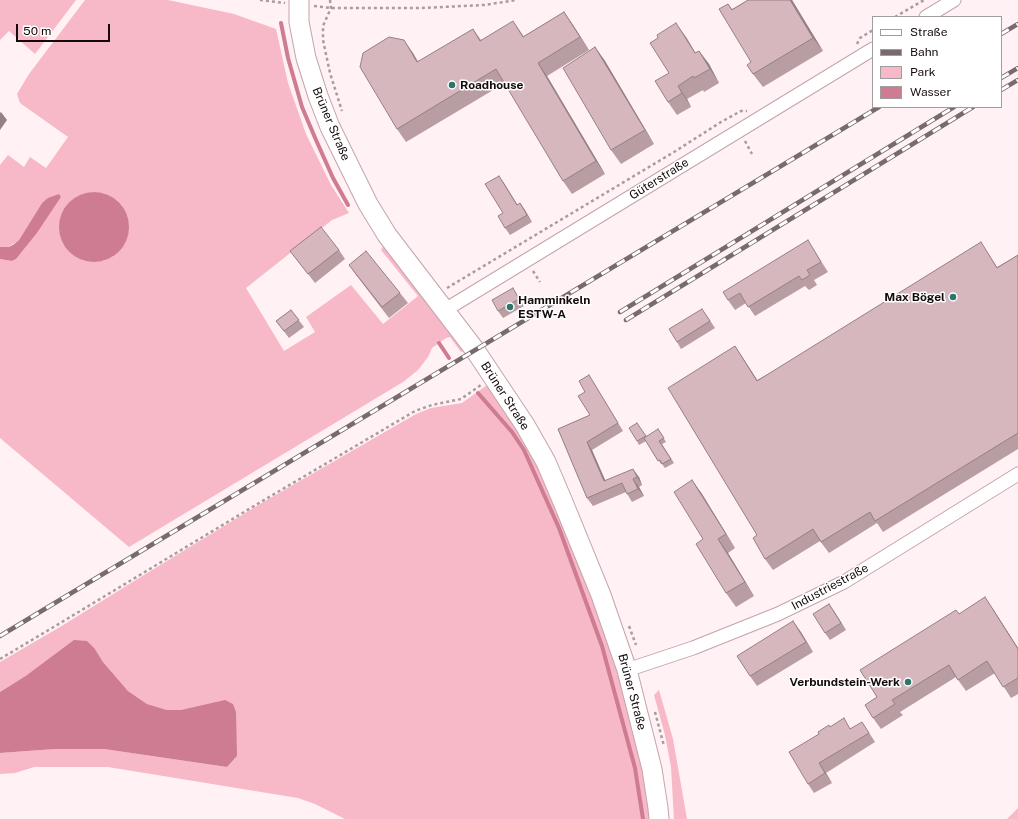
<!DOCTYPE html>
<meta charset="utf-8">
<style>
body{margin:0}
#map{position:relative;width:1018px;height:819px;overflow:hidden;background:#fff1f4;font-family:"Public Sans",sans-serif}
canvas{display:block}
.legend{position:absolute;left:872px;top:16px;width:130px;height:92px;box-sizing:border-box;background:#fff;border:1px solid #a19d9e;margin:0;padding:5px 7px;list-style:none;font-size:12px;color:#140a0c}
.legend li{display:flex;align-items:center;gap:8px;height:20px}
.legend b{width:20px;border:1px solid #a19d9e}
.scale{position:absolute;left:16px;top:24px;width:94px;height:18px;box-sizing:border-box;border:2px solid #140a0c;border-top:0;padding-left:5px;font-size:12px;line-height:14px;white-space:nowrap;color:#140a0c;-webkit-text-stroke:3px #fff;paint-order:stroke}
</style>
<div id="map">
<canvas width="1018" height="819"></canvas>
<ul class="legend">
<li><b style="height:5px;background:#fff"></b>Straße</li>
<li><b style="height:5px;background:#776b6d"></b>Bahn</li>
<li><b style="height:11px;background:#f7b8c7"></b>Park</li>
<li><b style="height:11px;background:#ce7c91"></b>Wasser</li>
</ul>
<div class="scale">50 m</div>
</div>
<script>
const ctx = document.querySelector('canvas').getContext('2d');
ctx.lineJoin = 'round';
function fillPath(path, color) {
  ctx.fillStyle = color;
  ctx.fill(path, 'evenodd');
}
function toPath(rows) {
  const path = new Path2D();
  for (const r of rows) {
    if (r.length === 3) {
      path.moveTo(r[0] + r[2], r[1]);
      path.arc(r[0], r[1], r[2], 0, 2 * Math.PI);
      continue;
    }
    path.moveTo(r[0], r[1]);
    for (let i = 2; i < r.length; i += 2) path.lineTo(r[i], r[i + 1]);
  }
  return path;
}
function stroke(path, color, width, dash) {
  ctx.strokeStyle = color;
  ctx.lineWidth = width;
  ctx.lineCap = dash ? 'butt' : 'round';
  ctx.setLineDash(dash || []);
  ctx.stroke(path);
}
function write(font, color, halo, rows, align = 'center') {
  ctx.font = font + ' "Public Sans",sans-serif';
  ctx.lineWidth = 3;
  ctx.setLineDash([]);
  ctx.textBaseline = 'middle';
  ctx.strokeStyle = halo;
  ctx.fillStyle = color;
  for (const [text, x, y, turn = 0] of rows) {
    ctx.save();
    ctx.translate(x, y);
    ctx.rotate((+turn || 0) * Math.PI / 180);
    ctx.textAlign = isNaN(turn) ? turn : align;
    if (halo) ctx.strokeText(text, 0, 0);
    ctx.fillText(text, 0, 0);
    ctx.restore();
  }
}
fillPath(toPath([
 [0,0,76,0,35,54,9,31,0,40],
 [85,0,168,0,234,14,276,29,288,83,306,134,331,185,349,213,332,220,246,288,284,351,315,332,306,317,351,285,383,324,418,296,381,250,384,245,466,349,461,352,450,337,446,338,432,348,428,357,418,370,403,382,129,547,0,438,0,259,12,261,16,259,37,233,61,197,59,194,42,203,19,240,9,247,0,247,0,165,8,155,24,167,30,157,46,168,68,137,20,103,17,94,29,74],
 [91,192,105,194,114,256,103,261],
 [487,385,533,452,592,598,622,688,633,728,645,780,651,819,345,819,315,804,298,798,108,767,34,767,15,773,0,774,0,753,55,749,104,749,227,767,237,756,202,706,181,710,167,710,147,704,128,691,103,662,95,649,27,675,0,692,0,662,60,627,131,583,260,504,416,414,431,408,462,403],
 [659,690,673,739,687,819,674,819,671,767,665,735,654,695],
 [1018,808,1018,819,1007,819]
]), '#f7b8c7');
fillPath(toPath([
 [94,227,35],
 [59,194,61,197,37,233,16,259,12,261,0,259,0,247,9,247,13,245,19,240,42,203,48,198],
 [74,640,87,641,95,649,103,662,128,691,147,704,167,710,181,710,225,700,233,704,236,712,237,756,227,767,104,749,55,749,0,753,0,692,27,675]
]), '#ce7c91');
stroke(toPath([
 [281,23,288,58,302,107,316,140,333,178,348,205],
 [439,343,449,358],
 [478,393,512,432,524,450,559,528,602,646,635,768,643,819]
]), '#ce7c91', 4);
const street = toPath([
 [926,17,954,0],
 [445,310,873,49],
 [627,670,693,648,778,614,844,582,1018,474]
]);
const secondary = toPath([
 [299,0,299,22,306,58,318,96,330,127,368,204,387,235,475,350,525,425,546,462,563,502,601,595,627,670,652,769,658,808,659,819]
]);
stroke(street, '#c3a5ab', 15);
stroke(secondary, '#c3a5ab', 21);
stroke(toPath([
 [260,0,285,3],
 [330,0,331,8,323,26,323,40,330,73,342,111],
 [314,6,331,8,422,8,484,5,517,0],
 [895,17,924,0],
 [857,44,860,38,873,30],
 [745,141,752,154],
 [533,271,540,282],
 [447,288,674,152,721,122,741,111,747,111],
 [629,626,636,645],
 [0,659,57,625,259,503,415,411,432,405,461,399,481,385],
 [655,712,664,746]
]), '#a89c9e', 2.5, [3, 3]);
stroke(street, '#fff', 13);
stroke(secondary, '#fff', 19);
const rail = toPath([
 [1001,34,1018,24],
 [1001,78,1018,68],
 [1001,90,1018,80],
 [620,312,954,107],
 [626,320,973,107],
 [0,636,879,107]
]);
stroke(rail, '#776b6d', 4.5);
stroke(rail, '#fff', 3, [9]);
fillPath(toPath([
 [748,0,792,0,823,51,763,87,753,74,751,62,728,4,732,9],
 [564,12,573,25,589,50,547,76,605,174,572,194,563,181,505,83,406,142,397,129,413,53,418,62,473,29,481,40,524,36],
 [686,37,695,53,699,51,709,64,719,83,704,92,703,90,687,99,691,107,677,115,668,102,669,73],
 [595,47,605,61,654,144,621,164,611,150],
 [499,176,517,205,520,203,532,222,510,235,505,228,503,213],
 [339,250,345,259,315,283,290,251],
 [814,250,828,272,814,280,817,285,809,290,805,286,755,316,746,303,735,310,728,300],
 [988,253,997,267,1018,255,1018,449,883,532,877,523,829,553,820,541,773,570,765,559,757,535,735,346,757,380],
 [349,265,400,293,408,303,389,318,356,275],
 [518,296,524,306,503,318,498,311],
 [291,310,304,327,289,338,276,321],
 [707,316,715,328,681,349,677,342],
 [594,383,623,431,592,450,605,480,639,477,642,485,639,487,644,496,632,502,626,492,593,506,587,498,558,429,590,415,585,392],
 [660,432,666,442,662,444,674,463,665,468,662,464,661,464,646,441,639,445,637,441,646,436],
 [692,480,702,494,735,548,728,553,754,596,736,607,726,593,703,539],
 [829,604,846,630,830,640,825,633],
 [993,609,1018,648,1018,694,1011,698,995,673,966,691,956,677,900,712,903,715,881,729,873,718,877,697,959,614],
 [793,621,813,652,757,686,750,676],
 [830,727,851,728,868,731,875,742,826,773,832,783,814,793,808,784]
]), '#b89da3');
fillPath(toPath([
 [790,0,792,0,823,51,813,38],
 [564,12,573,25,589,50,580,37],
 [513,21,522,34,532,50,523,37],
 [676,23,686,37,704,67,695,53],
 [404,40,413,53,426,76,417,62],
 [595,47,605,61,654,144,645,130],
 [699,51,709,64,719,83,710,69],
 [538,63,547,76,605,174,596,161],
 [678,86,687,99,691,107,682,93],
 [1,112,7,120,0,130,0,113],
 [499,176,504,183,522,212,517,205],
 [520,203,525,210,532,222,527,215],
 [735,346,743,358,765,392,757,381],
 [587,442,592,450,609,489,604,481],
 [633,469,639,477,642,485,637,477],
 [633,479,639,487,644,496,638,489],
 [692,480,702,494,735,548,726,534],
 [718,539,728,553,754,596,745,582],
 [985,597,993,609,1018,648,1018,649],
 [829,604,834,611,846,630,841,623],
 [793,621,801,632,813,652,806,642],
 [819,763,826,773,832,783,825,773]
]), '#968085');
const building = toPath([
 [748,0,790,0,813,38,753,74,747,65,751,62,719,9,728,4,732,10,748,0],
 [564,12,580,37,538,63,596,161,563,181,496,69,397,129,360,67,363,53,389,37,404,40,417,62,473,29,480,41,513,21,523,37,564,12],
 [676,23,695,53,699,51,710,69,694,78,693,76,678,86,682,93,668,102,655,81,669,73,650,43,658,38,657,35,676,23],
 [595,47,645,130,611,150,563,68,595,47],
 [499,176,517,205,520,203,527,215,505,228,498,216,503,213,485,184,499,176],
 [321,227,339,250,308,274,290,251,321,227],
 [808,240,821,262,807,270,810,275,802,280,799,276,748,307,740,293,728,300,723,292,808,240],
 [981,242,997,268,1018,255,1018,433,875,521,870,512,821,542,813,529,765,559,753,538,757,535,668,388,735,346,757,381,981,242],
 [366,251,400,293,382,307,349,265,366,251],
 [513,288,519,299,498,311,492,300,513,288],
 [702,309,710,321,677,342,669,329,702,309],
 [291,310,299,320,284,331,276,321,291,310],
 [589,375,618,423,587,442,604,481,633,469,637,477,633,479,638,489,627,494,622,483,587,498,558,429,590,415,578,396,585,392,579,381,589,375],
 [637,423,646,436,637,441,629,428,637,423],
 [658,429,664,438,659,441,671,459,662,464,660,460,658,461,644,438,658,429],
 [692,480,726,534,718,539,745,582,726,593,696,544,703,539,674,492,692,480],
 [985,597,1018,649,1018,678,1003,687,987,661,958,680,949,665,892,700,895,704,873,718,865,705,877,697,860,670,956,610,959,614,985,597],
 [829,604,841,623,825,633,813,614,829,604],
 [793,621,806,642,750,676,737,656,793,621],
 [844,718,850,729,862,722,869,733,819,763,825,773,808,784,789,752,819,734,818,732,829,725,830,727,844,718]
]);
fillPath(building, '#d6b7be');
stroke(building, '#968085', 1);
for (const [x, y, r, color] of [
 [452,85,4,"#2e756b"],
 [953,297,4,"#2e756b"],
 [510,307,4,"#2e756b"],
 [908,682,4,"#2e756b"]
]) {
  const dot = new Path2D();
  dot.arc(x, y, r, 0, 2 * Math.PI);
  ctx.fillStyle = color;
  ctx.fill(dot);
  stroke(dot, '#fff', 1.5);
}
write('bold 12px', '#140a0c', '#fff', [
 ["Roadhouse",460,85],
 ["Max Bögel",945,297,"right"],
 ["Hamminkeln",518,300],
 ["ESTW-A",518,314],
 ["Verbundstein-Werk",900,682,"right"]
], 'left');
write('12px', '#140a0c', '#fff', [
 ["Brüner Straße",331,124,67],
 ["Güterstraße",659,179,-32],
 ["Brüner Straße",505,396,57],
 ["Industriestraße",830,587,-28],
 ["Brüner Straße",632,692,75]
]);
</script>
